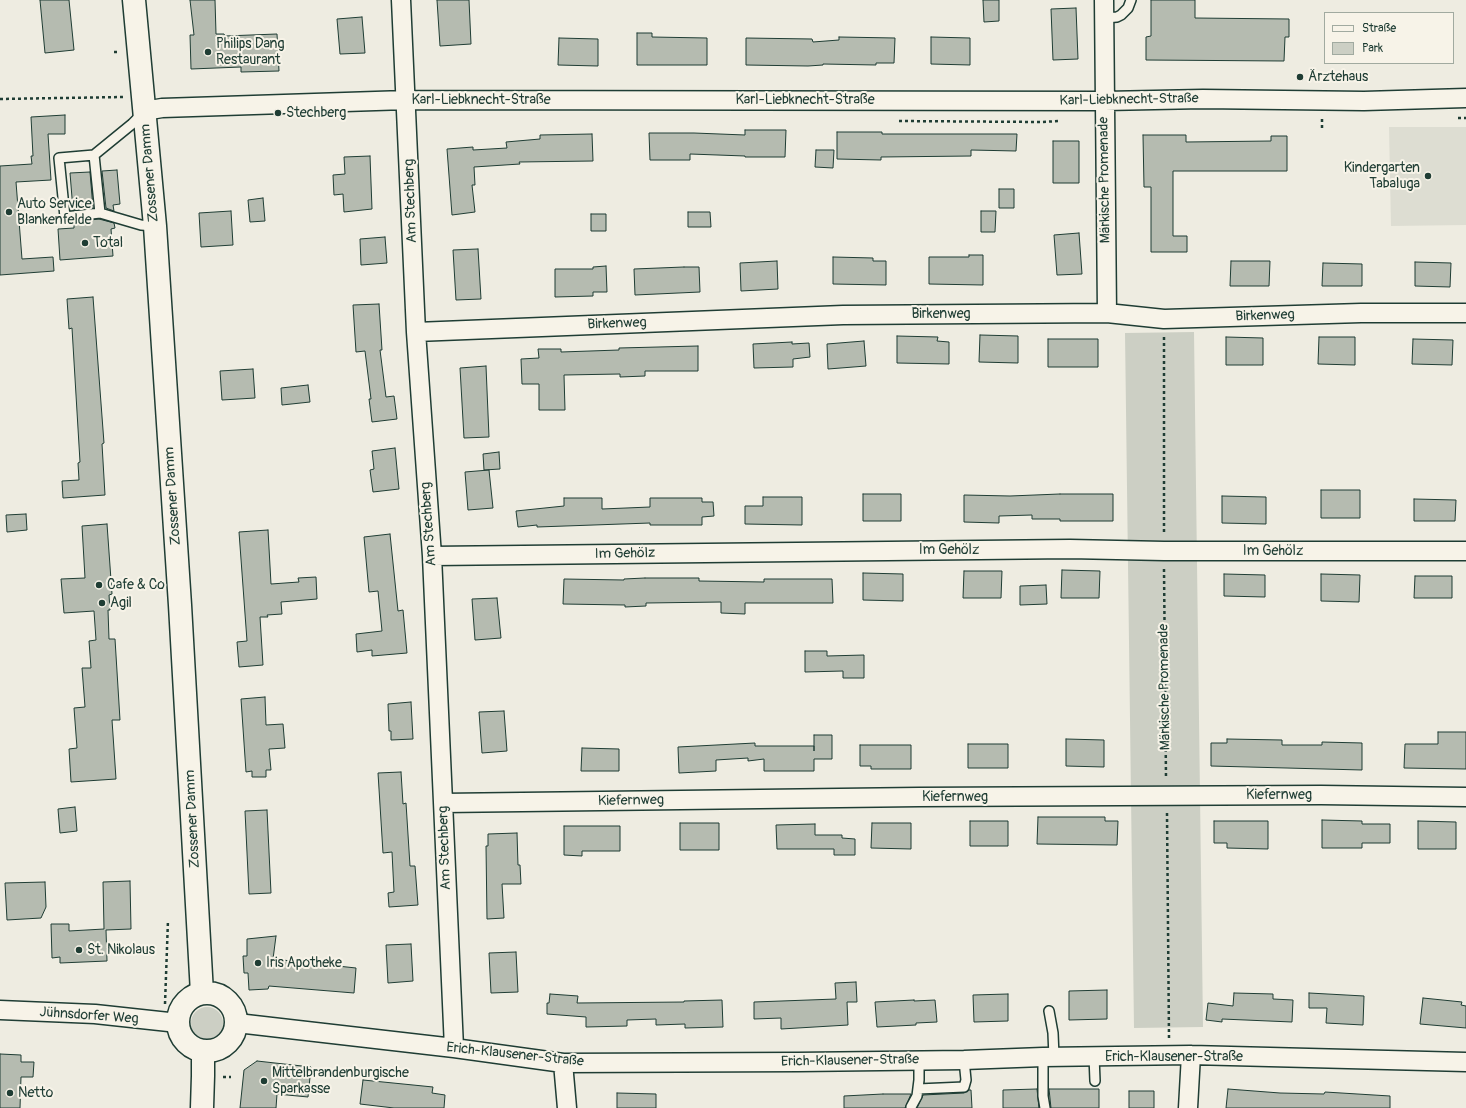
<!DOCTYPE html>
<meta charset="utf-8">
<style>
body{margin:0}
#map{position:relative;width:1466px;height:1108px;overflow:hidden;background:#eeece1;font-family:Pangolin,sans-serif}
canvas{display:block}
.legend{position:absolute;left:1324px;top:12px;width:130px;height:52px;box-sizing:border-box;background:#f7f3e8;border:1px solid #a1aaa0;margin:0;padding:5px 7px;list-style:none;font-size:12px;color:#1f3d34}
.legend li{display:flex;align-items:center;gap:8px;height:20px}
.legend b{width:20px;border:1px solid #a1aaa0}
</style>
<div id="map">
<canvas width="1466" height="1108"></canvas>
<ul class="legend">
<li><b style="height:5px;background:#f7f3e8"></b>Straße</li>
<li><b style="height:11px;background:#cccfc4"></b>Park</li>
</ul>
</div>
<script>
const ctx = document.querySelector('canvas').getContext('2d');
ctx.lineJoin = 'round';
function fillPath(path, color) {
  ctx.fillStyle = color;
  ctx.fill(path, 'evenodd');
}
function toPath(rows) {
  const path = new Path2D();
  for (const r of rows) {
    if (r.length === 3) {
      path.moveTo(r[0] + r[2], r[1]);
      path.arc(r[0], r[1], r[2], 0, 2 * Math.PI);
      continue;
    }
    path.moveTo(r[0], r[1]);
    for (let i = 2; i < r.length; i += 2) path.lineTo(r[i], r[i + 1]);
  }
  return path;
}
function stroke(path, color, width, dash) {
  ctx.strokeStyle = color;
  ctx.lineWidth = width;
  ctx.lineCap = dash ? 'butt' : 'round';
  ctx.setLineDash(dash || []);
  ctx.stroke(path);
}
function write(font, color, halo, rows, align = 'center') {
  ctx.font = font + ' Pangolin,sans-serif';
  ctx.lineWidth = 4;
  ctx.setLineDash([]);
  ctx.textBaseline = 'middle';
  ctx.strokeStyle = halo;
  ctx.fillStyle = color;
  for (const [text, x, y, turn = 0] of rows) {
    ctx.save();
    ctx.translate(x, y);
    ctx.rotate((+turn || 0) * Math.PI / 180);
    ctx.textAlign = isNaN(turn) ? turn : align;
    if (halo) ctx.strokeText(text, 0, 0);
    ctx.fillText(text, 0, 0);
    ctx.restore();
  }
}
fillPath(toPath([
 [1389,127,1466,127,1466,225,1391,226]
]), '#ddddd2');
fillPath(toPath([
 [1194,332,1203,1027,1134,1028,1125,333],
 [207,1023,16]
]), '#cccfc4');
const building = toPath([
 [40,0,69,0,74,50,45,53,40,0],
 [190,0,215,0,216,34,224,34,225,36,277,34,279,71,241,72,241,67,191,69,190,35,194,35,190,0],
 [437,0,469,0,471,44,440,46,437,0],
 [983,0,999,0,999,21,984,22,983,0],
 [1151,0,1195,0,1195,18,1289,19,1289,37,1285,37,1284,61,1146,60,1146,37,1151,36,1151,0],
 [1076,8,1078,59,1053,60,1051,9,1076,8],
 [362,17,365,53,340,54,337,19,362,17],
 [637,33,652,33,652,37,707,38,707,65,637,65,637,33],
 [839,37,895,38,894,63,876,63,876,65,823,64,823,65,808,66,746,65,746,38,812,39,813,42,839,40,839,37],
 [931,37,970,38,970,65,931,64,931,37],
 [559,38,598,39,598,66,558,65,559,38],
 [65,115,65,134,48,134,51,180,16,182,22,259,53,257,54,271,0,275,0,166,32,164,31,156,33,156,31,117,65,115],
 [745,130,786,130,785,157,745,157,745,156,690,154,690,160,650,160,649,133,694,133,745,135,745,130],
 [837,132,882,132,882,134,1017,134,1016,151,971,150,971,156,881,157,881,160,837,159,837,132],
 [592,134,593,161,519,162,520,164,474,167,475,185,472,185,475,212,452,215,447,149,473,147,473,150,507,148,506,142,540,139,540,135,592,134],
 [1143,135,1186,135,1186,142,1271,141,1271,136,1287,136,1287,171,1173,171,1173,236,1187,236,1187,252,1151,252,1151,187,1144,187,1143,135],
 [1053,141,1079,141,1079,183,1053,183,1053,141],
 [816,150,834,150,833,168,815,167,816,150],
 [370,156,372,209,344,212,343,194,334,195,333,175,345,174,344,157,370,156],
 [117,170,120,204,113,205,114,211,106,208,102,171,117,170],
 [90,172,93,208,73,210,70,173,90,172],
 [999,189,1014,189,1014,208,999,208,999,189],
 [263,198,265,221,250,222,248,200,263,198],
 [231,211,233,245,201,247,199,213,231,211],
 [981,211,996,211,995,232,981,232,981,211],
 [688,212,710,212,711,227,688,227,688,212],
 [591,214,606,214,606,231,591,231,591,214],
 [99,219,114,223,115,228,111,229,113,256,60,260,58,229,74,228,74,222,99,219],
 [1079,233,1082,274,1057,275,1054,235,1079,233],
 [385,237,387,263,361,265,360,239,385,237],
 [478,249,481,299,456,300,453,250,478,249],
 [969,255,983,255,983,285,929,284,929,257,969,257,969,255],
 [833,257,873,258,873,261,886,261,886,285,833,284,833,257],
 [777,261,778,289,741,291,740,263,777,261],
 [1231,261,1270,261,1269,286,1230,286,1231,261],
 [1415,262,1451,263,1450,287,1415,286,1415,262],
 [1323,263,1362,264,1362,286,1322,286,1323,263],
 [606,266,607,292,593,292,593,296,555,297,555,269,593,269,593,267,606,266],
 [684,267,699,267,700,292,635,295,634,269,684,267],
 [93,297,104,443,102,444,105,495,63,498,62,481,79,480,78,463,80,462,72,328,69,329,67,299,93,297],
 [379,304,382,350,380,350,386,397,394,396,397,419,372,422,369,399,371,399,365,351,356,352,353,305,379,304],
 [980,335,1018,336,1018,363,979,362,980,335],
 [897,336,938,337,937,341,949,342,949,364,897,363,897,336],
 [1226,337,1263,338,1263,365,1226,365,1226,337],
 [1319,337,1355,337,1355,365,1318,364,1319,337],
 [1048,339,1098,339,1098,367,1048,367,1048,339],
 [1413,339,1453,340,1452,365,1412,364,1413,339],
 [864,341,866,366,828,369,827,344,864,341],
 [792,342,792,344,809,343,810,357,793,359,793,367,754,368,753,344,792,342],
 [698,346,698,371,645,371,645,376,620,377,620,374,564,375,565,410,539,410,539,384,522,384,521,359,539,358,538,349,561,349,561,352,619,350,619,348,698,346],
 [486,366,489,437,464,438,460,368,486,366],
 [253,369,255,398,222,400,220,371,253,369],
 [308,385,310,402,282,405,281,388,308,385],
 [395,448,399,489,373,492,370,470,374,469,372,451,395,448],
 [499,452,500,469,484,470,483,454,499,452],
 [489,470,493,508,468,510,465,472,489,470],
 [1321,490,1360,490,1360,518,1321,518,1321,490],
 [863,494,901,494,901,521,863,521,863,494],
 [1060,494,1113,494,1113,521,1060,521,1060,519,1032,519,1032,515,999,516,999,523,964,522,964,495,1010,496,1060,494],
 [1222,496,1266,497,1266,524,1222,523,1222,496],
 [763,497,802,497,802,525,745,524,745,506,763,506,763,497],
 [564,498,602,498,602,509,650,507,650,498,702,498,702,502,713,502,714,516,702,517,702,525,650,525,650,523,537,527,537,525,518,527,516,511,564,506,564,498],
 [1414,499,1456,500,1455,521,1414,521,1414,499],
 [26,514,27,530,7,532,6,515,26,514],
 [107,524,112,594,109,595,110,610,108,610,109,639,115,639,120,720,112,720,116,779,71,782,69,749,77,748,74,708,85,707,82,668,91,668,89,641,96,640,94,611,64,613,61,579,85,578,82,526,107,524],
 [268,530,271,584,299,582,298,578,316,577,317,599,281,602,282,614,267,615,268,617,260,617,263,665,239,667,237,642,247,641,239,532,268,530],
 [390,534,398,611,403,610,407,653,372,656,372,650,357,652,356,634,382,631,378,591,369,592,364,537,390,534],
 [1062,570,1100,571,1099,598,1061,598,1062,570],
 [964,571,1002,571,1001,598,963,598,964,571],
 [863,573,903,574,903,601,863,600,863,573],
 [1224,574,1265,575,1265,597,1224,596,1224,574],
 [1321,574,1360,575,1359,602,1321,601,1321,574],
 [1415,576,1452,576,1452,598,1414,598,1415,576],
 [645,578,699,578,699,581,764,582,764,579,832,579,833,603,745,603,745,614,721,613,721,602,646,603,646,606,625,607,625,605,563,604,564,579,624,580,624,579,645,578],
 [1046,585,1047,604,1020,605,1020,586,1046,585],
 [497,598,501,638,475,640,472,599,497,598],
 [805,651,827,651,827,656,864,655,864,678,843,678,843,671,805,672,805,651],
 [265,697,266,725,283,724,285,748,269,749,271,770,266,770,266,777,252,777,252,771,246,772,241,699,265,697],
 [411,702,413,739,391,740,391,731,389,731,388,704,411,702],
 [504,711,507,751,482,753,479,712,504,711],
 [1438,732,1466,732,1466,769,1404,768,1405,744,1438,744,1438,732],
 [814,735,832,735,832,759,814,759,814,771,764,771,764,759,748,761,748,758,716,760,716,771,679,773,678,747,755,743,755,746,814,746,814,751,814,735],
 [1066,739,1104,740,1104,767,1066,766,1066,739],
 [1227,739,1282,740,1282,745,1322,745,1322,742,1362,743,1362,770,1211,766,1211,743,1227,743,1227,739],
 [968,744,1008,744,1008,768,968,768,968,744],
 [860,745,911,745,911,769,871,769,871,766,860,766,860,745],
 [582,748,619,749,619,771,581,771,582,748],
 [401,772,403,804,406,803,410,866,415,866,418,905,389,907,388,893,394,892,392,852,383,853,378,773,401,772],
 [75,807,77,831,60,833,58,809,75,807],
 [267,810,271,893,249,894,245,811,267,810],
 [1038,817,1105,817,1105,821,1118,821,1117,845,1037,844,1038,817],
 [1322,820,1362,821,1362,824,1390,824,1390,843,1362,843,1362,848,1322,848,1322,820],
 [970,821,1008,821,1008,846,970,846,970,821],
 [1214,821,1268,821,1268,849,1227,848,1227,843,1214,843,1214,821],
 [1418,821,1456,822,1456,849,1418,849,1418,821],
 [680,823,719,823,719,850,680,850,680,823],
 [872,823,911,823,911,849,871,848,872,823],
 [815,824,815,835,842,835,842,838,855,839,855,855,834,855,834,849,777,849,776,825,815,824],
 [564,826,620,826,620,851,582,851,582,856,564,855,564,826],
 [517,833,518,865,520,865,521,884,502,884,504,918,487,919,486,846,488,846,488,834,517,833],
 [130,881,131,929,106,930,107,961,60,963,60,957,52,958,51,924,69,924,69,931,104,929,103,882,130,881],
 [45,882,46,907,41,918,7,920,5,883,45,882],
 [276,936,273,959,356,968,354,993,269,986,268,989,249,990,248,973,244,973,243,956,247,956,247,939,276,936],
 [411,944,413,981,388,983,386,945,411,944],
 [516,952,518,992,491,993,489,953,516,952],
 [856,982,857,1002,847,1002,848,1025,781,1029,781,1018,754,1019,754,1002,836,999,835,983,856,982],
 [1107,990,1107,1019,1069,1020,1069,991,1107,990],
 [1234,993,1273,994,1273,999,1293,1000,1292,1022,1222,1019,1222,1022,1206,1020,1208,1003,1233,1006,1234,993],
 [1309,993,1364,996,1363,1025,1326,1023,1327,1008,1309,1008,1309,993],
 [550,994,578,996,577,1003,684,1002,684,1001,722,1000,723,1027,685,1028,685,1024,656,1025,656,1019,627,1020,627,1026,586,1027,586,1017,547,1014,547,1003,549,1003,550,994],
 [1008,994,1008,1021,974,1022,973,995,1008,994],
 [1423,998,1462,1002,1461,1005,1466,1006,1466,1028,1420,1024,1423,998],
 [914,1000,914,1001,935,1000,937,1022,916,1023,916,1025,877,1027,875,1002,914,1000],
 [0,1054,21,1055,21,1062,34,1062,33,1077,21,1077,20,1108,0,1108,0,1054],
 [257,1061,311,1067,308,1097,277,1094,276,1108,240,1108,244,1070,257,1061],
 [363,1080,433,1087,432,1093,445,1095,444,1108,394,1108,360,1104,363,1080],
 [1037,1089,1039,1108,1003,1108,1003,1090,1037,1089],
 [1049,1089,1099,1089,1099,1108,1051,1108,1049,1089],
 [1228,1089,1280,1093,1324,1094,1325,1092,1390,1096,1390,1108,1226,1108,1228,1089],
 [969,1090,971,1090,972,1108,917,1108,923,1095,964,1093,969,1090],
 [1129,1091,1154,1091,1154,1108,1129,1108,1129,1091],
 [617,1093,656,1094,656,1108,617,1108,617,1093],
 [883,1094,911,1094,905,1108,844,1108,844,1096,883,1094]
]);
fillPath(building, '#b5bbb0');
stroke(building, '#1f3d34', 1);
const service = toPath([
 [1104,18,1117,17,1121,15,1128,8,1131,0],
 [142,114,132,124,94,155,100,213,141,225,155,226],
 [94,155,59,158,65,217,100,213],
 [1049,1011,1053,1033,1054,1057],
 [1094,1056,1095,1081],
 [1043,1057,1043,1096,1045,1108],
 [918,1089,964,1087,966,1080,964,1060],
 [911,1107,917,1096,919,1080,919,1061]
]);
const minor = toPath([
 [401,0,416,332,432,556,454,1048],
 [1104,0,1107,313],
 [144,111,162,108,406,100,1105,101,1203,99,1364,101,1466,98],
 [416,332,843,315,1107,313,1164,319,1361,313,1466,313],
 [432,556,1070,549,1164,551,1466,551],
 [443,803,919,797,1321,795,1466,797],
 [0,1010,95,1014,178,1023],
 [237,1023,454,1048,563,1063,798,1062,964,1060,1043,1057,1191,1055,1466,1062],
 [563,1063,567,1108],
 [1188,1108,1191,1055]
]);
const secondary = toPath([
 [134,0,155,226,180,605,202,993],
 [207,1022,29],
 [202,1108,203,1076,203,1051]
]);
stroke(service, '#1f3d34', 12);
stroke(minor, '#1f3d34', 21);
stroke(secondary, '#1f3d34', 25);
stroke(toPath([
 [114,52,120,52],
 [0,99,123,97],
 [1458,118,1466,118],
 [1322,119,1322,130],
 [899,121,1042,122,1060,121],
 [1164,337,1164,534],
 [1164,569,1166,778],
 [1167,813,1169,1038],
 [165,1004,168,920],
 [223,1077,231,1077]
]), '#1f3d34', 2.5, [3, 3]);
stroke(service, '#f7f3e8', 9);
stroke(minor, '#f7f3e8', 18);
stroke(secondary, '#f7f3e8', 22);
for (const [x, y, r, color] of [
 [208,52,4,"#1f3d34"],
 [1300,77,4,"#1f3d34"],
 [278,113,4,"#1f3d34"],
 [1428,176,4,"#1f3d34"],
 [9,212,4,"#1f3d34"],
 [85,243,4,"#1f3d34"],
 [99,585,4,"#1f3d34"],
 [102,603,4,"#1f3d34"],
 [79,950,4,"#1f3d34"],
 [258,963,4,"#1f3d34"],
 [264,1081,4,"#1f3d34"],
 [10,1093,4,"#1f3d34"]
]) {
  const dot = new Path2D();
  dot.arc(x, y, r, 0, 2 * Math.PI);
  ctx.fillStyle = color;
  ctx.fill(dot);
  stroke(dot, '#f7f3e8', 1.5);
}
write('14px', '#1f3d34', '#f7f3e8', [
 ["Philips Dang",216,44],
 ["Restaurant",216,60],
 ["Ärztehaus",1308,77],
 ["Stechberg",286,113],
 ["Kindergarten",1420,168,"right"],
 ["Tabaluga",1420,184,"right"],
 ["Auto Service",17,204],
 ["Blankenfelde",17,220],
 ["Total",93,243],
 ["Cafe & Co",107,585],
 ["Agil",110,603],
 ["St. Nikolaus",87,950],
 ["Iris Apotheke",266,963],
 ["Mittelbrandenburgische",272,1073],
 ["Sparkasse",272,1089],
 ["Netto",18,1093]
], 'left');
write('14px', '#1f3d34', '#f7f3e8', [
 ["Karl-Liebknecht-Straße",481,100],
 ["Karl-Liebknecht-Straße",805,100],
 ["Karl-Liebknecht-Straße",1129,100,-1],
 ["Zossener Damm",150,173,-95],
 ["Märkische Promenade",1105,180,-91],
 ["Am Stechberg",411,201,-92],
 ["Birkenweg",941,314],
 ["Birkenweg",1265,316,-2],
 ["Birkenweg",617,324,-2],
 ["Zossener Damm",173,496,-94],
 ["Am Stechberg",429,524,-94],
 ["Im Gehölz",949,550],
 ["Im Gehölz",1273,551],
 ["Im Gehölz",625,554,-1],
 ["Märkische Promenade",1165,687,-91],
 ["Kiefernweg",1279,795],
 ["Kiefernweg",955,797],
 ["Kiefernweg",631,801,-1],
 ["Zossener Damm",193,819,-93],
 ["Am Stechberg",445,848,-92],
 ["Jühnsdorfer Weg",89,1016,4],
 ["Erich-Klausener-Straße",515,1055,6],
 ["Erich-Klausener-Straße",1174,1057],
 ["Erich-Klausener-Straße",850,1061,-1]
]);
</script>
